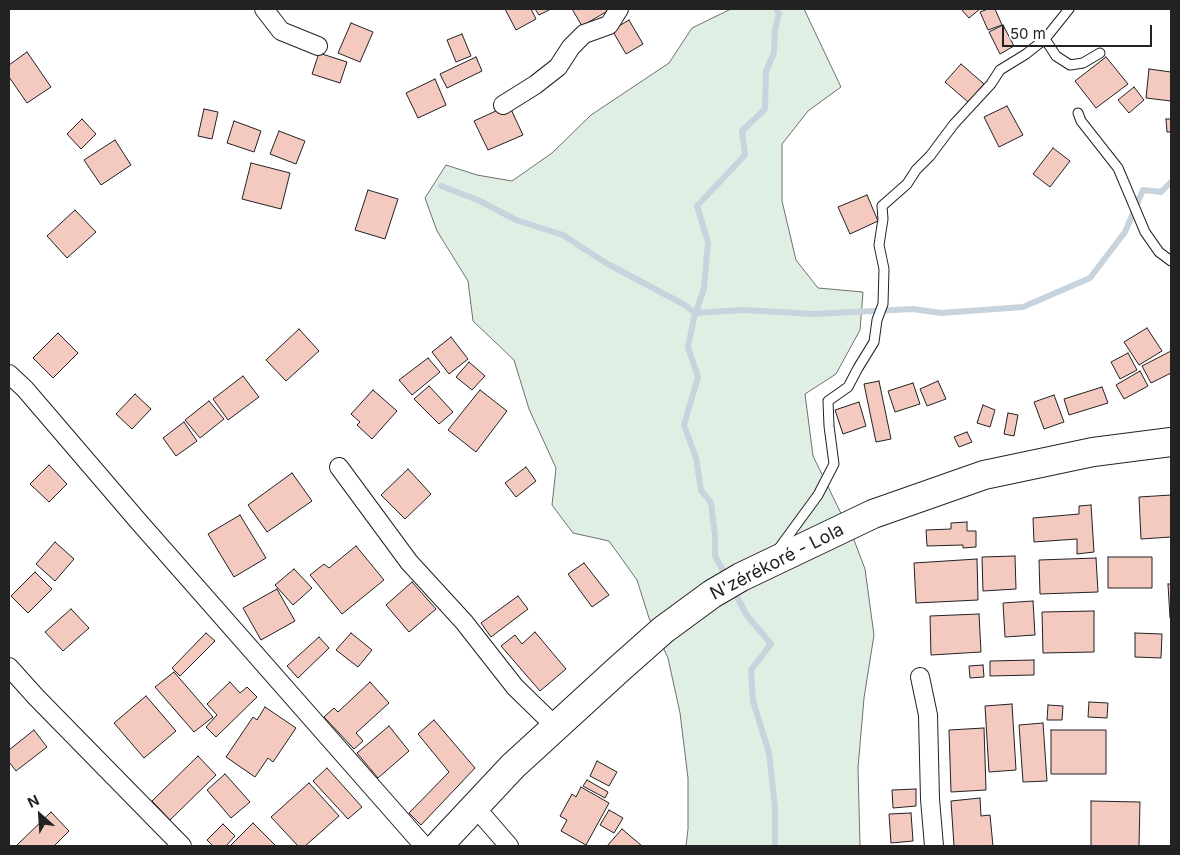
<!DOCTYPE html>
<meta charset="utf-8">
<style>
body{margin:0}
#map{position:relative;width:1180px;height:855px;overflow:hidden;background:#fff;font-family:Inter,sans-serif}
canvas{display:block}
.frame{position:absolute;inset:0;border:10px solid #222;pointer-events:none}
.north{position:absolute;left:15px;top:790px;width:50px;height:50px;-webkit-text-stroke:4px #fff;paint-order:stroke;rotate:334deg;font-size:14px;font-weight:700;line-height:20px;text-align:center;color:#222}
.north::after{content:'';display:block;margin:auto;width:18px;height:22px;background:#222;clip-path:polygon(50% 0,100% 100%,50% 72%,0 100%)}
.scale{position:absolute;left:1002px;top:25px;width:150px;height:22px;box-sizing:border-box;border:2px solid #222;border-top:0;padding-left:6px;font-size:15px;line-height:18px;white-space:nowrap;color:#222;-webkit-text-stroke:4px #fff;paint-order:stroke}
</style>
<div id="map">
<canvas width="1180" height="855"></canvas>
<div class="frame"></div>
<div class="north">N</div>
<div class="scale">50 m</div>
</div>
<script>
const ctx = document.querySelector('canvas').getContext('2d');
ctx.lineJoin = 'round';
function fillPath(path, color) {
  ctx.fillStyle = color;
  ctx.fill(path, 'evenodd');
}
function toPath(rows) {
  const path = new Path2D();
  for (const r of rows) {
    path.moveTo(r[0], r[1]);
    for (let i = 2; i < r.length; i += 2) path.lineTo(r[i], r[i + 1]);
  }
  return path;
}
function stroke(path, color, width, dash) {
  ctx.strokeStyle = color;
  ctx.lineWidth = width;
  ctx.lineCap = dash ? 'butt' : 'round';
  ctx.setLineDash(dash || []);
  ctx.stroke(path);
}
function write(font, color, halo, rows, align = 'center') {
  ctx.font = font + ' Inter,sans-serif';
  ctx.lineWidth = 4;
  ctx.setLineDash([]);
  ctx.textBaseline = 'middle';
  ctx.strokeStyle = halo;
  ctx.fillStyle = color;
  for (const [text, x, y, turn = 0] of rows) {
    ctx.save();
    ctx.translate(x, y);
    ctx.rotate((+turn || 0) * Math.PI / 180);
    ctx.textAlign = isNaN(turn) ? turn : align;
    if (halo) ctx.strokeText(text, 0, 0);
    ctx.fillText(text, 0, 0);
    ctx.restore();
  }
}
const green = toPath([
 [731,9,804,9,841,87,808,111,782,144,782,201,796,260,818,288,863,292,860,330,836,374,805,394,813,456,854,540,865,569,874,635,864,698,858,768,860,846,686,846,688,829,688,778,680,713,668,658,649,618,637,580,609,541,573,533,552,505,556,468,529,409,514,360,473,321,468,281,437,231,425,198,446,165,477,175,512,181,552,153,591,115,669,63,692,28,731,9]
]);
fillPath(green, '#e0efe3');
stroke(green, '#6f6f6f', 1);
stroke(toPath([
 [441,186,480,201,516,220,563,235,606,263,685,305,695,313,743,310,814,314,913,309,941,313,1023,307,1090,278,1125,232,1143,190,1161,192,1171,182],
 [727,578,715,556,715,536,711,503,701,490,696,458,684,425,698,377,688,347,694,318,704,288,708,242,697,206,745,155,742,131,765,109,766,71,774,53,775,29,779,14,776,9],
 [733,589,746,614,771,644,751,670,753,701,769,753,775,808,775,846]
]), '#c7d3dd', 6);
const building = toPath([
 [505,9,531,9,536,19,516,30,505,9],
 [535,9,551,9,539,15,535,9],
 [572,9,611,9,582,26,572,9],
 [961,9,980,9,969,18,961,9],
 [988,9,995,9,1002,25,988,30,980,12,988,9],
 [629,20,643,44,626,54,612,30,629,20],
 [351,23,373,32,360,62,338,53,351,23],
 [1003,25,1014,46,1000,54,989,32,1003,25],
 [462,34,471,56,456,62,447,40,462,34],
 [27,52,51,87,27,103,9,77,9,65,27,52],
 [319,53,347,62,340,83,312,74,319,53],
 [476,57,482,71,447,88,440,74,476,57],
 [1106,57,1128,84,1096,108,1075,81,1106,57],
 [961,64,984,84,968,102,945,82,961,64],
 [1149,69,1171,72,1171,101,1146,98,1149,69],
 [435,79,446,105,418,118,406,93,435,79],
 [1134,87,1144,100,1129,113,1118,100,1134,87],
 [509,105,523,135,488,150,474,121,509,105],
 [1007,106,1023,135,999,147,984,117,1007,106],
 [204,109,218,112,212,139,198,136,204,109],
 [82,119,96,134,81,149,67,134,82,119],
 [1166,119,1171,119,1171,132,1167,132,1166,119],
 [234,121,261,131,254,152,227,143,234,121],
 [279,131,305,141,296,164,270,154,279,131],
 [115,140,131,165,101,185,84,160,115,140],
 [1053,148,1070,161,1050,187,1033,174,1053,148],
 [251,163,290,173,281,209,242,199,251,163],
 [368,190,398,199,385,239,355,230,368,190],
 [867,195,878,221,850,234,838,207,867,195],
 [75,210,96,232,67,258,47,236,75,210],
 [1147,328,1162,351,1139,365,1124,342,1147,328],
 [299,329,319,351,286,381,266,360,299,329],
 [58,333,78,353,53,378,33,358,58,333],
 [451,337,468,359,449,374,432,352,451,337],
 [1171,351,1171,373,1151,383,1142,366,1171,351],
 [1128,353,1137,370,1120,379,1111,362,1128,353],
 [428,358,440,372,412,395,399,380,428,358],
 [469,362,485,376,472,390,456,377,469,362],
 [1140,371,1148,386,1124,399,1116,385,1140,371],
 [243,376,259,397,228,420,213,399,243,376],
 [879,381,891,439,876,442,864,384,879,381],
 [938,381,946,399,927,406,920,389,938,381],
 [913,383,920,404,895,412,888,391,913,383],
 [429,386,453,412,439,424,414,399,429,386],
 [1102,387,1108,403,1069,415,1064,399,1102,387],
 [373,390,397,411,372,439,357,425,360,422,351,414,373,390],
 [480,390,507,411,476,452,448,430,480,390],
 [135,394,151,409,132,429,116,414,135,394],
 [1054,395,1064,422,1044,429,1034,402,1054,395],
 [209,401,224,419,200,438,185,420,209,401],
 [859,402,866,426,843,434,835,410,859,402],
 [983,405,995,410,990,427,977,423,983,405],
 [1008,413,1018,415,1014,436,1004,434,1008,413],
 [184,422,197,441,176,456,163,438,184,422],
 [967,432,972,442,959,447,954,437,967,432],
 [49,465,67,484,49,502,30,484,49,465],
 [526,467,536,481,516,497,505,483,526,467],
 [408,469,431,494,405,519,381,495,408,469],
 [292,473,312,501,267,532,248,505,292,473],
 [1171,495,1171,537,1141,539,1139,497,1171,495],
 [1091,505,1094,552,1077,554,1077,539,1034,542,1033,518,1079,514,1079,506,1091,505],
 [240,515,266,558,234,577,208,534,240,515],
 [967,522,967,531,976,531,976,547,963,548,963,545,927,546,926,530,951,529,951,523,967,522],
 [55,542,74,559,55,581,36,564,55,542],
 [356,546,384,580,342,614,310,575,324,564,329,568,356,546],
 [1015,556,1016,589,983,591,982,557,1015,556],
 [1108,557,1152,557,1152,588,1108,588,1108,557],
 [1096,558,1098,592,1040,594,1039,560,1096,558],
 [977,559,978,600,916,603,914,563,977,559],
 [584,563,609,595,592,607,568,574,584,563],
 [294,569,312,588,293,605,275,585,294,569],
 [35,572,52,589,28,613,11,596,35,572],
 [412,582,436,609,409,632,386,605,412,582],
 [1168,584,1171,584,1171,618,1170,618,1168,584],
 [277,589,295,621,261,640,243,608,277,589],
 [518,596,528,609,491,637,481,623,518,596],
 [1033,601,1035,635,1005,637,1003,603,1033,601],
 [71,609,89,628,63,651,45,632,71,609],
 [1094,611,1094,652,1043,653,1042,612,1094,611],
 [979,614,981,652,931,655,930,616,979,614],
 [535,632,566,669,540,691,501,646,515,635,522,644,535,632],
 [206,633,215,641,180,676,172,668,206,633],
 [351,633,372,650,358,667,336,650,351,633],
 [1135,633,1162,634,1161,658,1135,657,1135,633],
 [319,637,329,648,298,678,287,666,319,637],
 [1034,660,1034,675,990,676,990,661,1034,660],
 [983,665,984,677,970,678,969,666,983,665],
 [174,672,213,717,194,732,155,687,174,672],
 [230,682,240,693,247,687,257,697,216,737,206,727,217,715,207,704,230,682],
 [370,682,389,703,356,733,363,741,354,749,324,717,334,708,338,712,370,682],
 [146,696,176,731,144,758,114,723,146,696],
 [1089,702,1108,703,1107,718,1088,717,1089,702],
 [1012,704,1016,770,989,772,985,706,1012,704],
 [1048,705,1063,706,1062,720,1047,720,1048,705],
 [265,707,296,728,273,762,268,758,255,777,226,757,253,717,257,720,265,707],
 [434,720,475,768,421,825,409,813,449,772,418,734,434,720],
 [1043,723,1047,781,1023,782,1019,725,1043,723],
 [389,726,409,751,378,778,357,753,389,726],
 [984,728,986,790,951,792,949,730,984,728],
 [34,730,47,747,16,771,9,762,9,750,34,730],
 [1051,730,1106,730,1106,774,1051,774,1051,730],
 [198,756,216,775,170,820,152,801,198,756],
 [597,761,617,772,609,786,590,776,597,761],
 [327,768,362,807,348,819,313,781,327,768],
 [225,774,250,802,231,818,207,790,225,774],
 [587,780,608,792,605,798,583,786,587,780],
 [309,783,339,816,305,846,298,846,271,817,309,783],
 [581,787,609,803,586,845,561,831,567,820,560,816,572,794,576,797,581,787],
 [916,789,916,806,893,808,892,790,916,789],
 [980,798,981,816,990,815,993,846,954,846,951,801,980,798],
 [1091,801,1140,802,1139,846,1091,846,1091,801],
 [609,810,623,818,614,833,600,825,609,810],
 [51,812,69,831,54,846,16,846,51,812],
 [911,813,913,841,891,843,889,814,911,813],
 [253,823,276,846,230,846,253,823],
 [223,824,235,836,226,846,213,846,207,840,223,824],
 [622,829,642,846,607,846,622,829]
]);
fillPath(building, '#f3c9c0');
stroke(building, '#222', 1);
const lane = toPath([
 [1045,39,1056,56,1070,65,1083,63,1100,53],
 [1078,113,1081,121,1118,168,1145,232,1159,252,1171,261],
 [777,551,818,495,834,464,829,426,828,401,848,387,858,368,874,342,877,320,883,304,884,269,879,245,883,219,882,206,907,184,916,170,930,156,954,124,991,84,1000,70,1026,54,1045,39,1069,9]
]);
const street = toPath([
 [264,9,281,31,318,46],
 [503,105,535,85,558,67,571,47,584,34,609,25,619,9],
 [9,374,25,389,139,522,424,846],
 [339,467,409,562,464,622,515,687,556,727],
 [9,667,36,697,182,846],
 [920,677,928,715,930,799,934,846],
 [476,808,509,846]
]);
const highway = toPath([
 [438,846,513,766,619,669,663,630,712,594,741,577,873,514,984,475,1093,452,1171,442]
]);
stroke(lane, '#222', 11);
stroke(street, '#222', 20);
stroke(highway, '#222', 30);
stroke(lane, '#fff', 9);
stroke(street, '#fff', 18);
stroke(highway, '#fff', 28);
write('18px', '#222', '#fff', [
 ["N'zérékoré - Lola",777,562,-27]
]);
</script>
